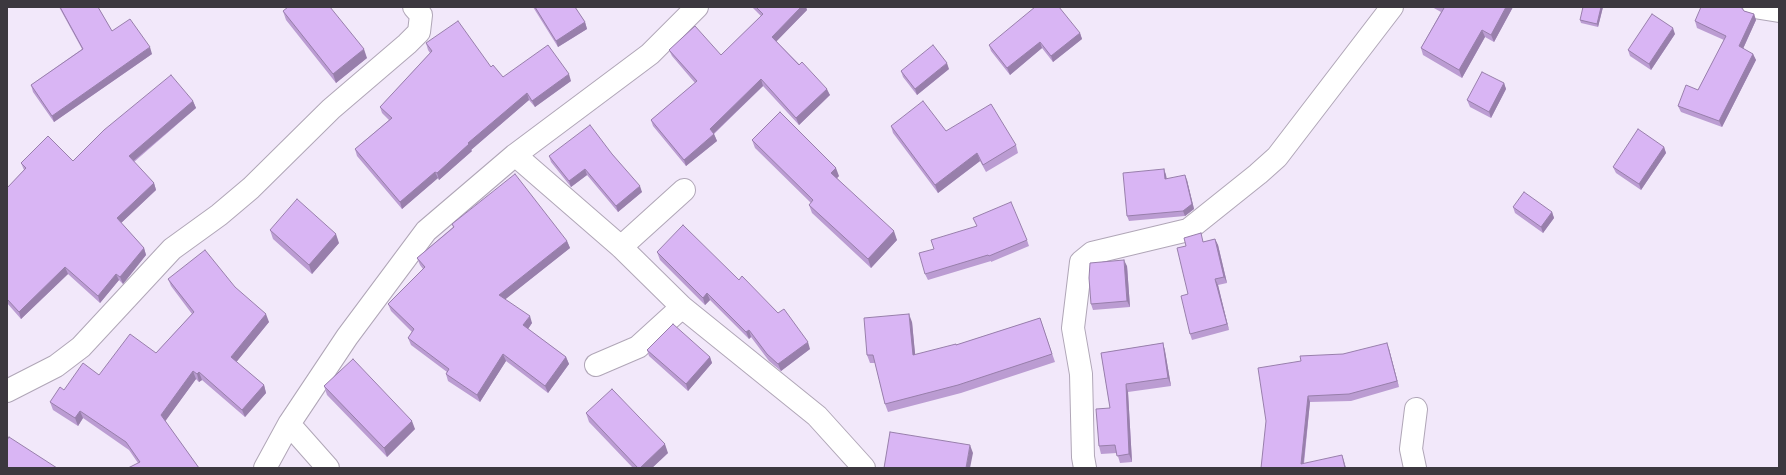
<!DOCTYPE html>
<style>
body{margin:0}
#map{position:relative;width:1786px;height:475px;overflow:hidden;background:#f2e8fa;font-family:Literata,serif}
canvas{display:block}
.frame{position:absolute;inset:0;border:8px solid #3c383f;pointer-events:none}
</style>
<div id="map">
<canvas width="1786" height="475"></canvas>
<div class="frame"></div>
</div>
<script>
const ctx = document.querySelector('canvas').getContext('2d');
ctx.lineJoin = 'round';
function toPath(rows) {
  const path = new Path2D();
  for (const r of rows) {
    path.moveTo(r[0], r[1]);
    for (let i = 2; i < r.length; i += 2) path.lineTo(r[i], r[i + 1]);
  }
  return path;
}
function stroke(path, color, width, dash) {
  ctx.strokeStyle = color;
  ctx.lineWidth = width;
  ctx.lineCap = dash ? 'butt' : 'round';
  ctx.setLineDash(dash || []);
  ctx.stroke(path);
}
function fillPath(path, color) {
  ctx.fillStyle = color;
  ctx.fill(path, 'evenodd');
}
const minor = toPath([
 [1754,7,1779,11],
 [515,155,621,247,682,307,817,416,864,468],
 [621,247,684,190],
 [596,365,638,347,682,307],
 [7,391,56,366,81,347,172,249,219,215,251,188,331,109,407,44,419,32,421,15,414,7],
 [289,424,328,468],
 [265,468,289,424,347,337,426,231,515,155,650,54,697,7],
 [1085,468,1083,457,1081,374,1073,328,1081,262,1092,253,1188,230,1258,174,1277,157,1392,7],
 [1415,468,1411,449,1416,409]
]);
stroke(minor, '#b0a6b7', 24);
stroke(minor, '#fff', 22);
fillPath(toPath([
 [59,7,98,7,112,31,152,54,54,122,33,92,31,85,82,49],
 [533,7,575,7,585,22,587,29,558,47],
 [752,7,806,7,807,10,776,41,830,95,799,125,763,86,714,134,717,141,686,166,653,126,651,120,695,83,672,56,669,50,721,55,761,16],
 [1432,7,1513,7,1494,42,1485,37,1462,78,1423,55,1421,48,1441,12],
 [1603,7,1598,27,1581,23,1580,20],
 [1742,8,1744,11,1754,14,1756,20,1743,49,1753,54,1756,60,1722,127,1681,112,1678,106,1698,90,1724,40,1697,28,1695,21],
 [283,11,367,58,336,83,286,20],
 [1080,33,1082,39,1053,62,1042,48,1010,75,991,51,989,45],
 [1675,34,1651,70,1630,56,1628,50],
 [426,43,491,67,503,77,571,81,535,107,529,100,471,150,472,151,439,180,438,178,402,209,357,156,355,149,389,120,382,113,380,107,430,53,428,50],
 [949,69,917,95,903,77,901,71],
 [1504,83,1506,89,1491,118,1470,107,1467,100],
 [193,101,196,108,134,162,154,183,156,190,121,223,144,248,146,255,123,284,119,280,100,303,68,274,21,319,7,303,7,188,24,170,21,163,73,161],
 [891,126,946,131,1016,145,1018,153,986,172,980,161,938,193,893,133],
 [752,140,839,176,837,178,897,240,871,268,812,213,809,205,811,203,755,148],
 [1664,147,1666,153,1641,190,1616,173,1613,167],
 [612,154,642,192,618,212,587,175,571,187,551,162,549,156],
 [1164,169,1166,175,1167,179,1187,180,1194,209,1185,216,1129,221,1127,216],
 [1513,207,1552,212,1554,218,1543,233,1515,213],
 [452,224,567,241,570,248,505,299,532,323,528,329,566,357,569,364,548,393,506,361,480,402,448,381,446,374,447,372,411,345,408,338,412,332,391,311,388,304,423,269,420,265,417,258,453,227],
 [270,230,339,243,312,274,273,239],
 [1215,239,1218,245,1227,283,1218,285,1229,330,1192,340,1190,334,1186,246,1203,240,1203,242],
 [1027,240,1029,246,991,262,991,261,928,280,925,274],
 [657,252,810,349,781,371,769,361,751,337,749,339,710,300,705,305,660,260],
 [1127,266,1130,307,1093,310,1091,304],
 [168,279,235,287,269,322,236,362,264,385,266,393,245,417,202,380,199,382,196,379,165,421,199,468,138,463,129,450,83,418,78,426,53,410,50,402,64,390,156,353,192,314,171,286],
 [1040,318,1055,362,961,393,888,412,885,404,875,363,870,363,867,355,912,322,915,355,956,345],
 [1163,343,1165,351,1171,386,1128,392,1132,462,1120,463,1117,453,1101,454,1099,446,1110,408,1101,353],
 [1389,349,1399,387,1351,401,1310,402,1304,464,1344,461,1261,468,1301,361,1343,354],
 [647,350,710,357,712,363,688,391,649,356],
 [324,386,415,429,387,457,327,395],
 [586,413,668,453,652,468,633,468,589,422]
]), '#bb9cd2');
fillPath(toPath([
 [801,7,806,7,807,10,774,44,772,37],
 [1506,7,1513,7,1494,42,1491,35],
 [1601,7,1603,7,1598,27,1597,24],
 [1754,14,1756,20,1741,53,1739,46],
 [585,22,587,29,558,47,556,41],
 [1673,28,1675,34,1651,70,1649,64],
 [1482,30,1485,37,1462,78,1459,70],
 [1080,33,1082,39,1053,62,1051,56],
 [1040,42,1042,48,1010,75,1007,68],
 [150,47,152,54,54,122,52,116],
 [364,49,367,58,336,83,333,74],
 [1753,54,1756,60,1722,127,1719,121],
 [947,63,949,69,917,95,915,89],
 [569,74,571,81,535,107,532,101],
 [761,79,763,86,712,135,710,129],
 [1504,83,1506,89,1491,118,1489,112],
 [827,89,830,95,799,125,796,118],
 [527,93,529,100,471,150,472,151,439,180,437,173,468,143],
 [193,101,196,108,131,163,129,156],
 [714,134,717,141,686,166,684,160],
 [1664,147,1666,153,1641,190,1639,184],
 [977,153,980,161,938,193,935,185],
 [836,168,839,176,834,181,831,173],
 [585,169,587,175,571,187,569,181],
 [1164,169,1166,175,1167,185,1165,179],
 [435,172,438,178,402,209,400,202],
 [1185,175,1187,180,1194,209,1185,216,1183,211],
 [154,183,156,190,119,225,117,218],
 [640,186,642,192,618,212,616,206],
 [1552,212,1554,218,1543,233,1541,227],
 [894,231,897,240,871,268,868,259],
 [336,234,339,243,312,274,309,265],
 [1215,239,1218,245,1227,283,1224,277],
 [567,241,570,248,502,302,499,295],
 [144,248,146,255,123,284,120,277],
 [1124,260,1127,266,1130,307,1127,301],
 [65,267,68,274,21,319,19,312],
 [116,274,119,280,100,303,98,296],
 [1215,279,1218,285,1229,330,1227,324],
 [707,293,710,300,705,305,703,298],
 [266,314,269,322,234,365,231,357],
 [909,314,912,322,916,363,913,355],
 [530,316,532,323,526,332,523,325],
 [749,330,751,337,749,339,746,332],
 [808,342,810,349,781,371,778,364],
 [1163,343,1165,351,1171,386,1168,378],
 [1387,343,1389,349,1399,387,1397,381],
 [503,354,506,361,480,402,477,395],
 [566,357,569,364,548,393,545,386],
 [710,357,712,363,688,391,686,384],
 [193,371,196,379,164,423,161,415],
 [199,372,202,380,199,382,197,374],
 [1126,384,1128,392,1132,462,1129,454],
 [264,385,266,393,245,417,242,410],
 [1308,396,1310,402,1303,468,1301,464],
 [80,411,83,418,78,426,75,418],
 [412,421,415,429,387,457,384,448],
 [665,444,668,453,652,468,640,468],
 [970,445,973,453,970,468,966,468],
 [1342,455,1344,461,1346,468,1345,468]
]), '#987fab');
const building = toPath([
 [60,7,98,7,112,31,130,19,150,47,52,116,31,85,83,49,60,7],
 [288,7,330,7,364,49,333,74,283,11,288,7],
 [535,7,575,7,585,22,556,41,535,7],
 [756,7,801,7,772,37,799,65,802,62,827,89,796,118,761,79,710,129,714,134,684,160,651,120,697,81,669,50,695,26,721,55,763,14,756,7],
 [1035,7,1059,7,1080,33,1051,56,1040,42,1007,68,989,45,1035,7],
 [1442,7,1506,7,1491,35,1482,30,1459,70,1421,48,1444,8,1442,7],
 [1583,7,1601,7,1597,24,1580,20,1583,7],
 [1701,7,1741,7,1744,11,1754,14,1739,46,1753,54,1719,121,1678,106,1686,85,1698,90,1726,36,1695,21,1701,7],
 [1652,14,1673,28,1649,64,1628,50,1652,14],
 [458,21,491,67,493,65,503,77,548,45,569,74,532,101,527,93,468,143,469,144,437,173,435,172,400,202,355,149,392,118,380,107,432,51,426,43,458,21],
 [933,45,947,63,915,89,901,71,933,45],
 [1482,72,1504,83,1489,112,1467,100,1482,72],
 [171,75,193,101,129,156,154,183,117,218,144,248,120,277,116,274,98,296,65,267,19,312,7,299,7,188,26,168,21,163,48,136,73,161,104,130,171,75],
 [923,101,946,131,991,104,1016,145,983,165,977,153,935,185,891,126,923,101],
 [780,112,836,168,831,173,894,231,868,259,809,205,813,200,752,140,780,112],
 [590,125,612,154,640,186,616,206,585,169,569,181,549,156,590,125],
 [1638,129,1664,147,1639,184,1613,167,1638,129],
 [1164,169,1165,179,1185,175,1192,204,1183,211,1127,216,1123,173,1164,169],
 [515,174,567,241,499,295,530,316,523,325,566,357,545,386,503,354,477,395,446,374,449,369,408,338,414,329,388,304,425,267,417,258,454,227,452,224,515,174],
 [1524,192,1552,212,1541,227,1513,207,1524,192],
 [297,199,336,234,309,265,270,230,297,199],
 [1011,202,1027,240,989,256,988,255,925,274,919,253,934,249,931,240,977,226,973,218,1011,202],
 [683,225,739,280,742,276,778,313,784,309,808,342,778,364,767,354,749,330,746,332,707,293,703,298,657,252,683,225],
 [1201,233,1203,242,1215,239,1224,277,1215,279,1227,324,1190,334,1181,296,1188,294,1177,248,1186,246,1184,238,1201,233],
 [205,250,235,287,266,314,231,357,264,385,242,410,199,372,197,374,193,371,161,415,199,468,128,468,140,462,126,442,80,411,75,418,50,402,60,387,64,390,83,363,99,375,130,334,156,353,194,312,168,279,205,250],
 [1124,260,1127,301,1091,304,1089,278,1090,263,1124,260],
 [909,314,913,355,956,344,956,345,1040,318,1052,354,958,385,885,404,873,355,867,355,864,318,909,314],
 [673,324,710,357,686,384,647,350,673,324],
 [1163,343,1168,378,1126,384,1129,454,1117,456,1115,445,1099,446,1096,409,1110,408,1101,353,1163,343],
 [1387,343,1397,381,1349,394,1308,396,1301,464,1342,455,1345,468,1261,468,1266,421,1258,368,1301,361,1300,356,1343,354,1387,343],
 [353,359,412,421,384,448,324,386,353,359],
 [612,389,665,444,640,468,638,468,586,413,612,389],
 [890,432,970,445,966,468,884,468,890,432],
 [9,437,57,468,7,468,7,440,9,437]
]);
fillPath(building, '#d9b5f4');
stroke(building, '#987fab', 1);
</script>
